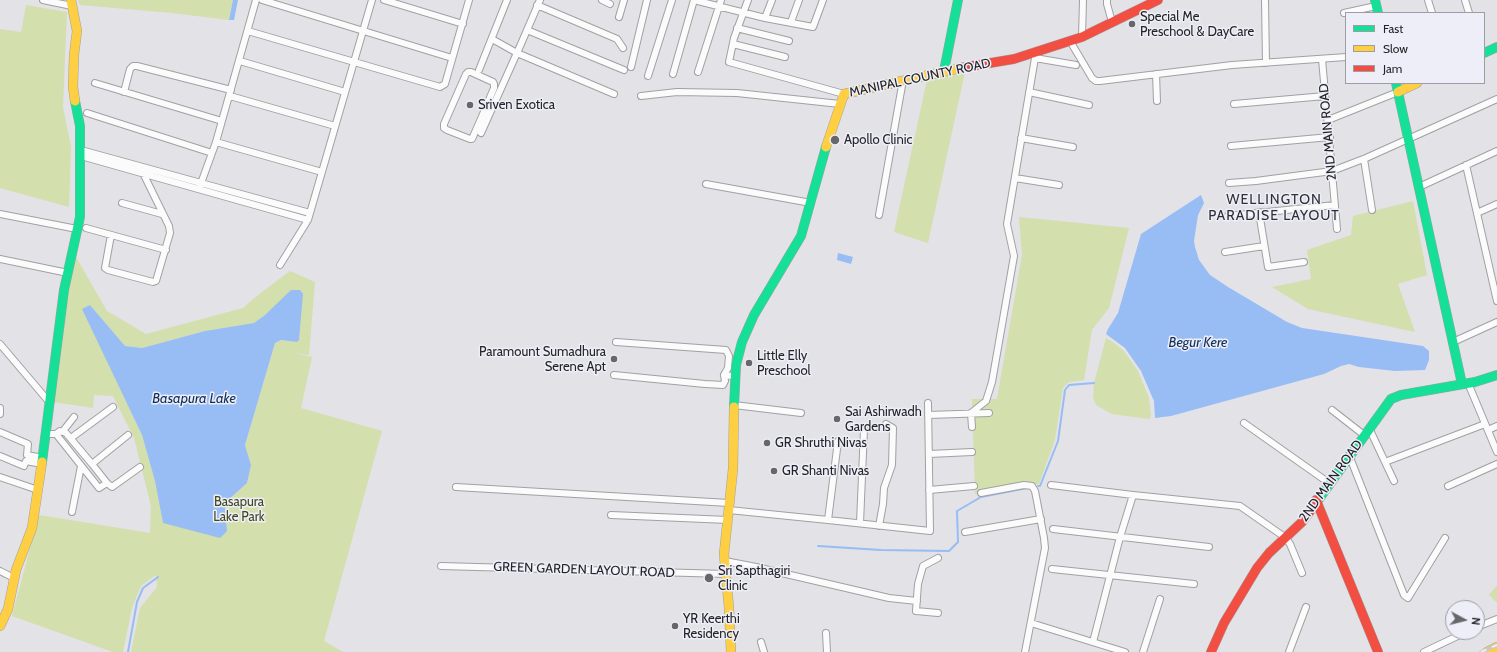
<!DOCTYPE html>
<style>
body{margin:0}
#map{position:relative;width:1497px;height:652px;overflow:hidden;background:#e2e2e7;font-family:Cabin,sans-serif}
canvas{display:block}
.legend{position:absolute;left:1345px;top:12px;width:140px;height:72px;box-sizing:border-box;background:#edeef7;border:1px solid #9d9da4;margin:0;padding:5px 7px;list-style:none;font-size:12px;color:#242428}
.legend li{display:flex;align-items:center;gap:8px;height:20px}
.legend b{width:20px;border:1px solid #9d9da4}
.north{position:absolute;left:1445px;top:600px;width:40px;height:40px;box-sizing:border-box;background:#edeef7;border:1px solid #9d9da4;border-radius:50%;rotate:97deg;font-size:11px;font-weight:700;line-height:16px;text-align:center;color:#242428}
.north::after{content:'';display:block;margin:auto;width:14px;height:18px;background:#66666b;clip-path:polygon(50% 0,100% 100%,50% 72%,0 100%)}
</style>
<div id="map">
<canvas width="1497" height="652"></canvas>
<ul class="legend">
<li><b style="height:5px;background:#16e098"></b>Fast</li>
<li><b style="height:5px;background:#ffcf43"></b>Slow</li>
<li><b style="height:5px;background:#f24e42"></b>Jam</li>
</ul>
<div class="north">N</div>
</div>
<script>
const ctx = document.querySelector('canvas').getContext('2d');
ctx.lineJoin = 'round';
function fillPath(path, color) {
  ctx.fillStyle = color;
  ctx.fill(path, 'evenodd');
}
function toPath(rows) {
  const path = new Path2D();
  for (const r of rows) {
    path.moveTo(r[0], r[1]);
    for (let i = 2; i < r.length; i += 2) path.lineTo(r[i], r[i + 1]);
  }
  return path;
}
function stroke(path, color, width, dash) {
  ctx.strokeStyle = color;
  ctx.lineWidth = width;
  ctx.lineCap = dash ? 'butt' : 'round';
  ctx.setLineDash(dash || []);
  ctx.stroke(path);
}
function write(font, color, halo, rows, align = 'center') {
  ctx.font = font + ' Cabin,sans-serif';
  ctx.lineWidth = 3;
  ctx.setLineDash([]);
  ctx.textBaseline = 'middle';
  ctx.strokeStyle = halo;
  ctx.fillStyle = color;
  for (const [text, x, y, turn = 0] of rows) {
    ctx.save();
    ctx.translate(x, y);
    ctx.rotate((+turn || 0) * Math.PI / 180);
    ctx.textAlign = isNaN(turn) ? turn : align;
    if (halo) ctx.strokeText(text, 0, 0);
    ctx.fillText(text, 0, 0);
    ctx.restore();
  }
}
fillPath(toPath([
 [78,0,233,0,229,20,172,13,80,5],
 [26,5,67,12,63,107,71,147,69,207,0,188,0,29,21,32],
 [965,72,928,243,894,232,927,80],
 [1413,201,1427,275,1398,284,1415,332,1308,309,1272,287,1311,279,1307,250,1351,235,1353,216],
 [1019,217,1129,228,1109,308,1092,330,1084,380,1069,382,1063,388,1055,440,1039,484,975,494,972,399,997,399,1022,255],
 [76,257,107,311,146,334,243,308,258,295,290,271,315,282,309,355,294,353,312,357,301,408,382,431,324,641,343,652,131,652,140,608,157,587,156,575,141,586,132,608,123,652,113,652,12,616,39,515,150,533,151,506,134,438,113,396,94,395,93,408,53,402,66,303],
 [90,305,125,346,142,348,205,331,254,323,265,315,297,342,281,340,275,343,245,445,251,465,247,483,226,502,225,510,227,531,163,523,155,480,142,435,83,309],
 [1106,338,1113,342,1124,351,1138,371,1149,398,1151,416,1149,419,1112,414,1096,405,1093,397,1094,383],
 [1497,585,1497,603,1489,595]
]), '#d3dfad');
fillPath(toPath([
 [233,0,238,0,234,20,229,20],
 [1201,195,1204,203,1198,215,1194,241,1195,247,1199,260,1210,275,1228,287,1287,322,1302,328,1423,346,1429,351,1429,360,1425,370,1395,371,1359,367,1349,364,1341,366,1324,374,1171,416,1155,418,1154,401,1141,371,1125,348,1106,334,1108,329,1118,313,1141,234],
 [838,253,853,257,851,264,837,260],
 [291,290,300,290,303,294,299,340,297,342,281,340,275,343,245,445,251,465,247,483,226,502,225,510,227,531,220,538,163,523,155,481,142,435,82,309,90,305,125,346,142,348,205,331,254,323,265,315]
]), '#98bcf4');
stroke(toPath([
 [1038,486,1040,486,1058,441,1065,390,1069,385,1094,383],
 [818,546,881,550,949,551,958,542,957,511,981,497,1027,488],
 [128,652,137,602,143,588,158,577]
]), '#98bcf4', 2);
const street = toPath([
 [43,0,72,6],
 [262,0,452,58],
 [384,0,463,24],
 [602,0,610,4],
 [694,0,765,18,813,27,823,0],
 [748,0,734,38,729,62,844,94],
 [1107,0,1107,4,1112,22],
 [1265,0,1266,63],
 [1428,0,1432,13],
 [1465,0,1469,13],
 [537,5,617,39,623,48],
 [1344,13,1376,6],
 [619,17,624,0],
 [765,18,772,0],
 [791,22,799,0],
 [737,28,789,41],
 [527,30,624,70],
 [248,31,440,87,445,84,469,0],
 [1082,37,1083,0],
 [492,39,517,53,614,94],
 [1070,41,1092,78,1096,81,1100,81,1232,65,1346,57],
 [733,44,785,57],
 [1035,58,1076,65],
 [1322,59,1337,229],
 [240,61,345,92],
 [631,67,647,0],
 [479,70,507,0],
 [698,72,721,0],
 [673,74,694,0],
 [1156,74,1157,101],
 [648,76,672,0],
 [95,83,222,121],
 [124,92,130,69,133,66,137,66,231,90],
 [1029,92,1089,105],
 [230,96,335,126],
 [641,96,677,92,737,93,840,104],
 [1234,104,1325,96],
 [87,113,212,153],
 [483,114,472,139,470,139,447,130,444,128,444,124,466,74,468,72,471,72,493,82,494,84,494,88,483,114,488,117],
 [1328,120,1398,92],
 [481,133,521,44,540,0],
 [1021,138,1073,147],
 [216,142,322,172],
 [1231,146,1330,137],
 [81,150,310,213],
 [81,156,308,220],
 [1364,159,1372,210],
 [1466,165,1497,301],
 [1015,178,1059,185],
 [1229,183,1256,181,1332,171,1366,158,1497,99],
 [706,184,811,203],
 [200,186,216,142,256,0],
 [1419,187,1497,151],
 [122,203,162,214],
 [1259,212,1268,267,1304,262],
 [1477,213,1497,204],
 [0,214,77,229],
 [879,215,903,80],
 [1228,216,1335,205],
 [86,228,166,250],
 [111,235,105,268,108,270,153,282,156,281,170,233,169,226,143,173],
 [1225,252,1264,246],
 [0,259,68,273],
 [280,265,308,220,372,0],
 [616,342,726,350,729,356,728,368,724,375],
 [1453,342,1497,322],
 [0,344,50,403],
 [614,375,705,384,723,385,725,381,724,375,735,376],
 [1468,383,1497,452],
 [734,405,801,413],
 [0,408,0,414],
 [1332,410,1364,435],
 [971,413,986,401,992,382,1014,256,1007,224,1036,52],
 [971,413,972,427],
 [928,415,989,413],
 [1244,423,1329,483],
 [1369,428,1394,481],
 [1488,430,1497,426],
 [63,431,74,417],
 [0,432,28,444,27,455,43,458],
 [46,434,56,434,60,431,66,433,92,464,107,483,99,488,56,434],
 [71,438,113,407],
 [929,454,972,452],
 [1349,455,1404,595,1408,598,1445,538],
 [0,456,24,466,26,461,42,464],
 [1385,462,1485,424],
 [92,464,128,435],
 [0,477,38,490],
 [107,483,112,487,140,467],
 [1051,485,1133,495,1240,506,1286,538,1290,544,1302,573],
 [1448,486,1497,464],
 [456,487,729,503],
 [929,490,974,486],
 [981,493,1024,485,1032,486,1035,491,1044,538,1045,548,1025,652],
 [729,510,828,520,838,441],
 [72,512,81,466],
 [611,515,728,520],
 [828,520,930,531,928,403],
 [860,523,864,429],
 [879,526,883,504,884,488,892,465,893,428,886,424],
 [1053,529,1209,547],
 [965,532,1041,519],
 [725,561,756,567,889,598,917,601],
 [441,566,726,574],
 [1052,569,1194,584],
 [0,571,14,578],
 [938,613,916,611,918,584,923,566,938,558],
 [1031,623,1125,652],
 [1477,627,1497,619],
 [826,633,827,652],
 [761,642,764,652],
 [1093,642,1120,537,1133,495],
 [1143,652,1160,599],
 [1289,652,1306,607],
 [1424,652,1466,632]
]);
const fast = toPath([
 [1375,0,1378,13],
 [1484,53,1497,47],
 [944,71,958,0],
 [1396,83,1462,384],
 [734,407,736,365,742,342,754,315,801,236,826,147],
 [42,462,64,290,80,217,80,126,75,101],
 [1316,503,1391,399,1401,395,1475,382,1497,375]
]);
const slow = toPath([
 [71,0,77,31,74,55,73,87,75,101],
 [1398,92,1417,83],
 [826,147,844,94,960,68],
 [0,626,8,609,16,570,32,528,42,462],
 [731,652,729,608,724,554,733,469,734,407],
 [1487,652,1497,647]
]);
const jam = toPath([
 [960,68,1014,59,1082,37,1158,0],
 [1316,500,1378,652],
 [1211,652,1224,623,1257,568,1269,553,1302,522,1316,503]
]);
stroke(street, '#a1a1a4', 8);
stroke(fast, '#a1a1a4', 10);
stroke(slow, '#a1a1a4', 10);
stroke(jam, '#a1a1a4', 10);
stroke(street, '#fbfbfb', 6);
stroke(fast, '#16e098', 9);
stroke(slow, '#ffcf43', 9);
stroke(jam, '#f24e42', 9);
const rail = toPath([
 [1481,652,1497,645]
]);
stroke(rail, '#c8c8c9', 3.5);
stroke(rail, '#edeef7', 2, [6]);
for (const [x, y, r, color] of [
 [1132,24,4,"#66666b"],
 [470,105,4,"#66666b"],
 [835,140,5,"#66666b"],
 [614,359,4,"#66666b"],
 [749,363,4,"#66666b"],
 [837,419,4,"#66666b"],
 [767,443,4,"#66666b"],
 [774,471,4,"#66666b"],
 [709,578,5,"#66666b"],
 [675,626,4,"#66666b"]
]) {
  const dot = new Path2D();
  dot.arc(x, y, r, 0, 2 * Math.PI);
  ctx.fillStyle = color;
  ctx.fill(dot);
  stroke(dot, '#edeef7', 1.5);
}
write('13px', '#242428', '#edeef7', [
 ["Special Me",1140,17],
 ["Preschool & DayCare",1140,32],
 ["Sriven Exotica",478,105],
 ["Apollo Clinic",844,140],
 ["Paramount Sumadhura",606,352,"right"],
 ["Serene Apt",606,367,"right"],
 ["Little Elly",757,356],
 ["Preschool",757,371],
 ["Sai Ashirwadh",845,412],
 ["Gardens",845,427],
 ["GR Shruthi Nivas",775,443],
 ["GR Shanti Nivas",782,471],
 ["Sri Sapthagiri",718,571],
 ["Clinic",718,586],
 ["YR Keerthi",683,619],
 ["Residency",683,634]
], 'left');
write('13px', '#242428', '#edeef7', [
 ["MANIPAL COUNTY ROAD",920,78,-12],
 ["2ND MAIN ROAD",1328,132,-95],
 ["2ND MAIN ROAD",1331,481,-54],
 ["GREEN GARDEN LAYOUT ROAD",584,570,2]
]);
write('13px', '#3e471e', '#edeef7', [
 ["Basapura",239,502],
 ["Lake Park",239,517]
]);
ctx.letterSpacing = '1px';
write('14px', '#2f2f36', '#edeef7', [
 ["WELLINGTON",1274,200],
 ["PARADISE LAYOUT",1274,216]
]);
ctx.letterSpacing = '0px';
write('italic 14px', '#0d2d5c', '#edeef7', [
 ["Begur Kere",1198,343],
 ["Basapura Lake",194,399]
]);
</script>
